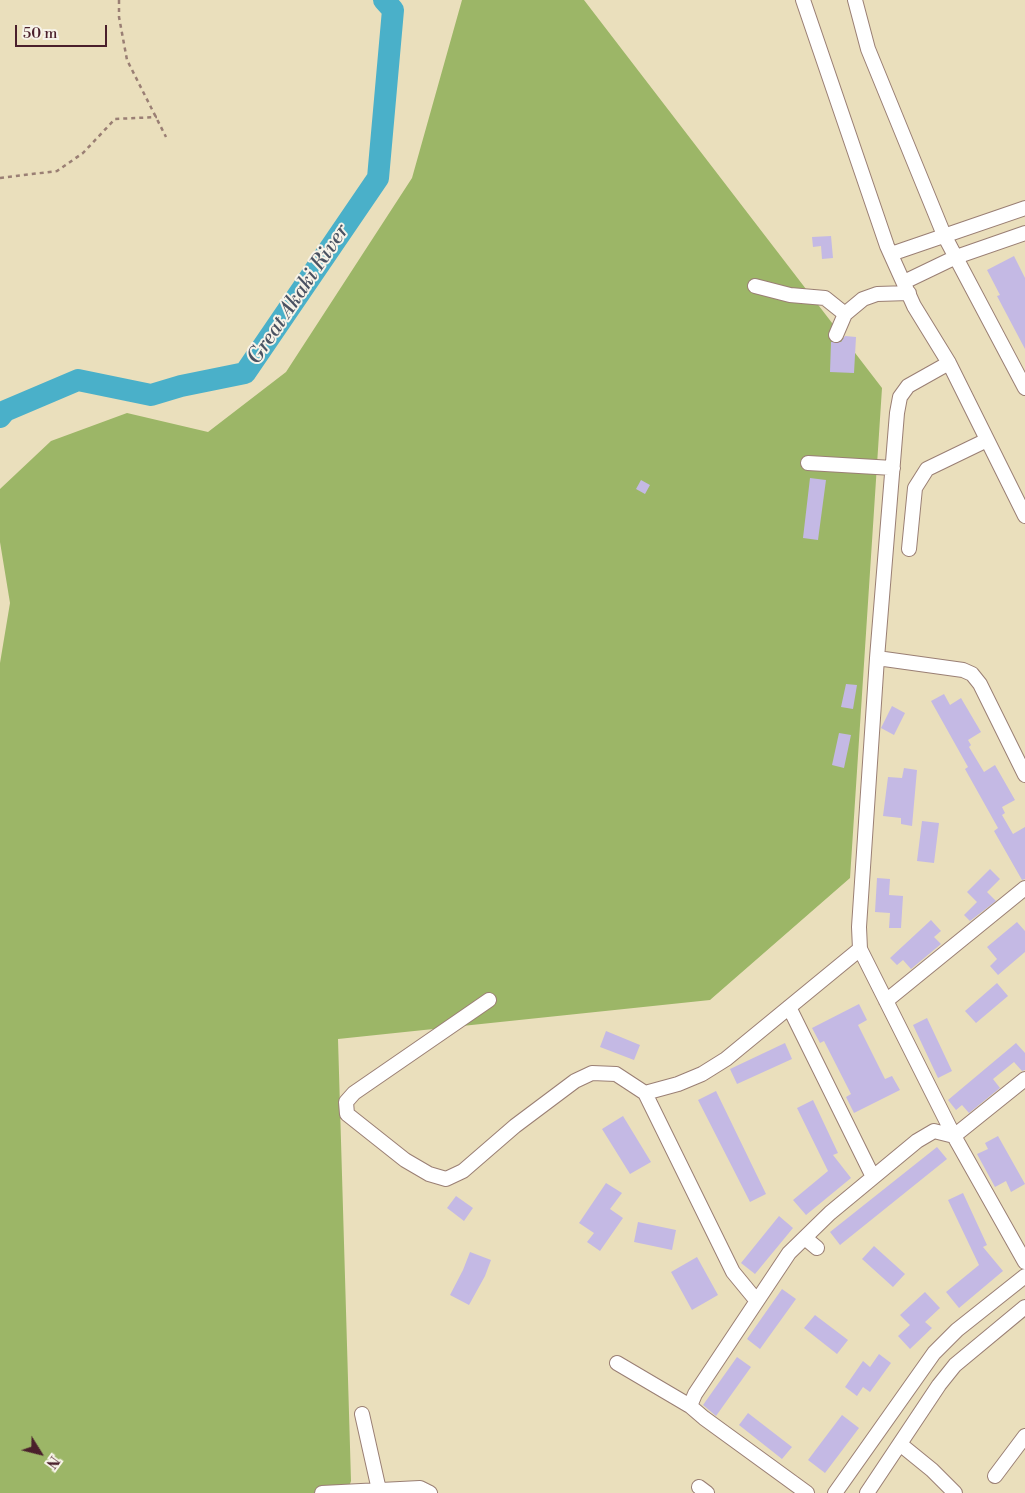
<!DOCTYPE html>
<style>
body{margin:0}
#map{position:relative;width:1025px;height:1493px;overflow:hidden;background:#eadfbc;font-family:"Libre Bodoni",serif}
canvas{display:block}
.north{position:absolute;left:15px;top:1428px;width:50px;height:50px;-webkit-text-stroke:4px #f7f3e8;paint-order:stroke;rotate:126deg;font-size:14px;font-weight:700;line-height:20px;text-align:center;color:#4a1f2b}
.north::after{content:'';display:block;margin:auto;width:18px;height:22px;background:#4a1f2b;clip-path:polygon(50% 0,100% 100%,50% 72%,0 100%)}
.scale{position:absolute;left:15px;top:25px;width:92px;height:22px;box-sizing:border-box;border:2px solid #4a1f2b;border-top:0;padding-left:6px;font-size:15px;line-height:18px;white-space:nowrap;color:#4a1f2b;-webkit-text-stroke:4px #f7f3e8;paint-order:stroke}
</style>
<div id="map">
<canvas width="1025" height="1493"></canvas>
<div class="north">N</div>
<div class="scale">50 m</div>
</div>
<script>
const ctx = document.querySelector('canvas').getContext('2d');
ctx.lineJoin = 'round';
function fillPath(path, color) {
  ctx.fillStyle = color;
  ctx.fill(path, 'evenodd');
}
function toPath(rows) {
  const path = new Path2D();
  for (const r of rows) {
    path.moveTo(r[0], r[1]);
    for (let i = 2; i < r.length; i += 2) path.lineTo(r[i], r[i + 1]);
  }
  return path;
}
function stroke(path, color, width, dash) {
  ctx.strokeStyle = color;
  ctx.lineWidth = width;
  ctx.lineCap = dash ? 'butt' : 'round';
  ctx.setLineDash(dash || []);
  ctx.stroke(path);
}
function write(font, color, halo, rows, align = 'center') {
  ctx.font = font + ' "Libre Bodoni",serif';
  ctx.lineWidth = 4;
  ctx.setLineDash([]);
  ctx.textBaseline = 'middle';
  ctx.strokeStyle = halo;
  ctx.fillStyle = color;
  for (const [text, x, y, turn = 0] of rows) {
    ctx.save();
    ctx.translate(x, y);
    ctx.rotate((+turn || 0) * Math.PI / 180);
    ctx.textAlign = isNaN(turn) ? turn : align;
    if (halo) ctx.strokeText(text, 0, 0);
    ctx.fillText(text, 0, 0);
    ctx.restore();
  }
}
fillPath(toPath([
 [462,0,584,0,882,388,850,878,710,1000,338,1039,351,1481,347,1493,0,1493,0,663,10,603,0,542,0,489,51,441,127,413,208,432,286,372,412,178]
]), '#9cb667');
stroke(toPath([
 [0,417,5,411,78,380,151,395,181,386,245,373,378,178,393,10,384,0]
]), '#4ab0c9', 22);
fillPath(toPath([
 [831,236,833,258,822,259,821,246,813,247,812,237],
 [1014,256,1025,278,1025,349,997,296,1000,295,987,270],
 [845,336,856,337,854,373,830,372,831,342,841,342],
 [810,478,826,480,818,540,803,538],
 [641,480,650,485,645,494,636,489],
 [846,684,857,685,853,709,841,707],
 [944,694,950,705,961,698,981,732,968,740,971,745,969,747,984,772,995,765,1015,800,1002,807,1005,813,1002,815,1013,834,1025,827,1025,879,1022,880,994,831,998,828,965,769,968,767,931,701],
 [892,706,905,713,894,735,881,728],
 [839,733,851,735,844,768,832,765],
 [904,768,917,770,912,826,901,824,901,818,883,816,888,777,902,778],
 [922,821,939,823,934,863,917,861],
 [990,869,1000,879,987,892,996,901,970,921,964,915,977,902,967,892],
 [877,878,890,879,889,895,903,896,901,928,889,928,890,913,875,912],
 [931,920,941,931,934,937,941,944,911,969,903,960,897,965,890,958],
 [1017,922,1025,931,1025,952,998,975,990,966,997,959,987,947],
 [997,983,1008,996,976,1023,965,1011],
 [859,1004,867,1020,858,1025,885,1079,892,1076,900,1090,854,1113,846,1097,851,1094,824,1041,820,1043,812,1028],
 [927,1018,952,1071,938,1078,913,1025],
 [606,1031,640,1045,634,1060,600,1047],
 [785,1043,792,1059,737,1084,730,1069],
 [1016,1043,1025,1053,1025,1070,1022,1071,1014,1062,993,1079,1000,1088,969,1113,962,1105,956,1110,948,1100],
 [716,1091,766,1194,750,1202,698,1100],
 [813,1100,838,1153,833,1155,851,1178,806,1215,793,1200,828,1171,797,1108],
 [623,1116,651,1162,630,1174,602,1129],
 [998,1136,1025,1184,1011,1192,1006,1181,995,1187,977,1154,988,1149,985,1143],
 [937,1147,947,1159,840,1245,830,1232],
 [606,1183,622,1193,610,1209,623,1218,600,1251,587,1242,594,1233,579,1223],
 [963,1193,987,1245,983,1247,1003,1271,959,1308,946,1292,979,1265,948,1200],
 [456,1196,473,1208,464,1221,447,1208],
 [779,1216,793,1228,755,1274,741,1263],
 [638,1222,676,1230,672,1250,634,1242],
 [874,1246,905,1274,893,1287,862,1259],
 [470,1252,491,1260,485,1276,469,1305,450,1295,463,1270],
 [697,1257,718,1295,692,1310,671,1272],
 [782,1289,796,1299,760,1349,747,1339],
 [925,1292,940,1308,925,1322,932,1328,910,1349,898,1336,910,1325,900,1315],
 [815,1315,848,1340,837,1354,804,1328],
 [879,1354,891,1363,870,1392,863,1387,857,1396,845,1387,863,1361,870,1367],
 [737,1357,751,1367,716,1416,703,1405],
 [748,1413,792,1447,782,1459,739,1425],
 [842,1415,859,1428,825,1473,808,1460]
]), '#c4b9e4');
const minor = toPath([
 [803,0,887,246,914,306,949,363,1025,516],
 [855,0,868,49,944,235,1025,388],
 [891,254,1025,208],
 [904,282,956,257,1025,233],
 [755,286,790,295,825,298,845,314],
 [836,335,845,314,863,299,877,294,909,293],
 [949,363,908,386,900,397,897,413,877,658,859,927,860,949,954,1136,1025,1262],
 [808,463,893,468],
 [909,549,915,488,927,469,987,440],
 [877,658,963,670,972,674,980,684,1025,775],
 [489,1000,354,1093,346,1102,347,1114,405,1160,429,1174,446,1179,463,1171,515,1126,575,1081,592,1073,616,1074,645,1093,733,1272,756,1300],
 [886,1001,1025,888],
 [789,1007,873,1177],
 [645,1093,678,1084,702,1074,726,1059,860,949],
 [805,1238,817,1248],
 [617,1363,690,1406],
 [362,1414,379,1490],
 [900,1444,932,1470,955,1493],
 [995,1476,1025,1436],
 [699,1487,707,1493],
 [322,1493,420,1488,430,1493],
 [807,1493,704,1418,690,1406,695,1394,789,1253,830,1213,917,1141,934,1131,954,1136,1025,1079],
 [835,1493,934,1353,957,1330,1025,1276],
 [867,1493,939,1385,955,1365,1025,1307]
]);
stroke(minor, '#9a7f74', 16);
stroke(toPath([
 [119,0,119,17,127,60,166,137],
 [0,178,57,171,83,153,115,119,157,117]
]), '#9a7f74', 2.5, [4, 4]);
stroke(minor, '#fff', 14);
write('italic 21px', '#4a5262', '#f7f3e8', [
 ["Great Akaki River",299,295,-56]
]);
</script>
